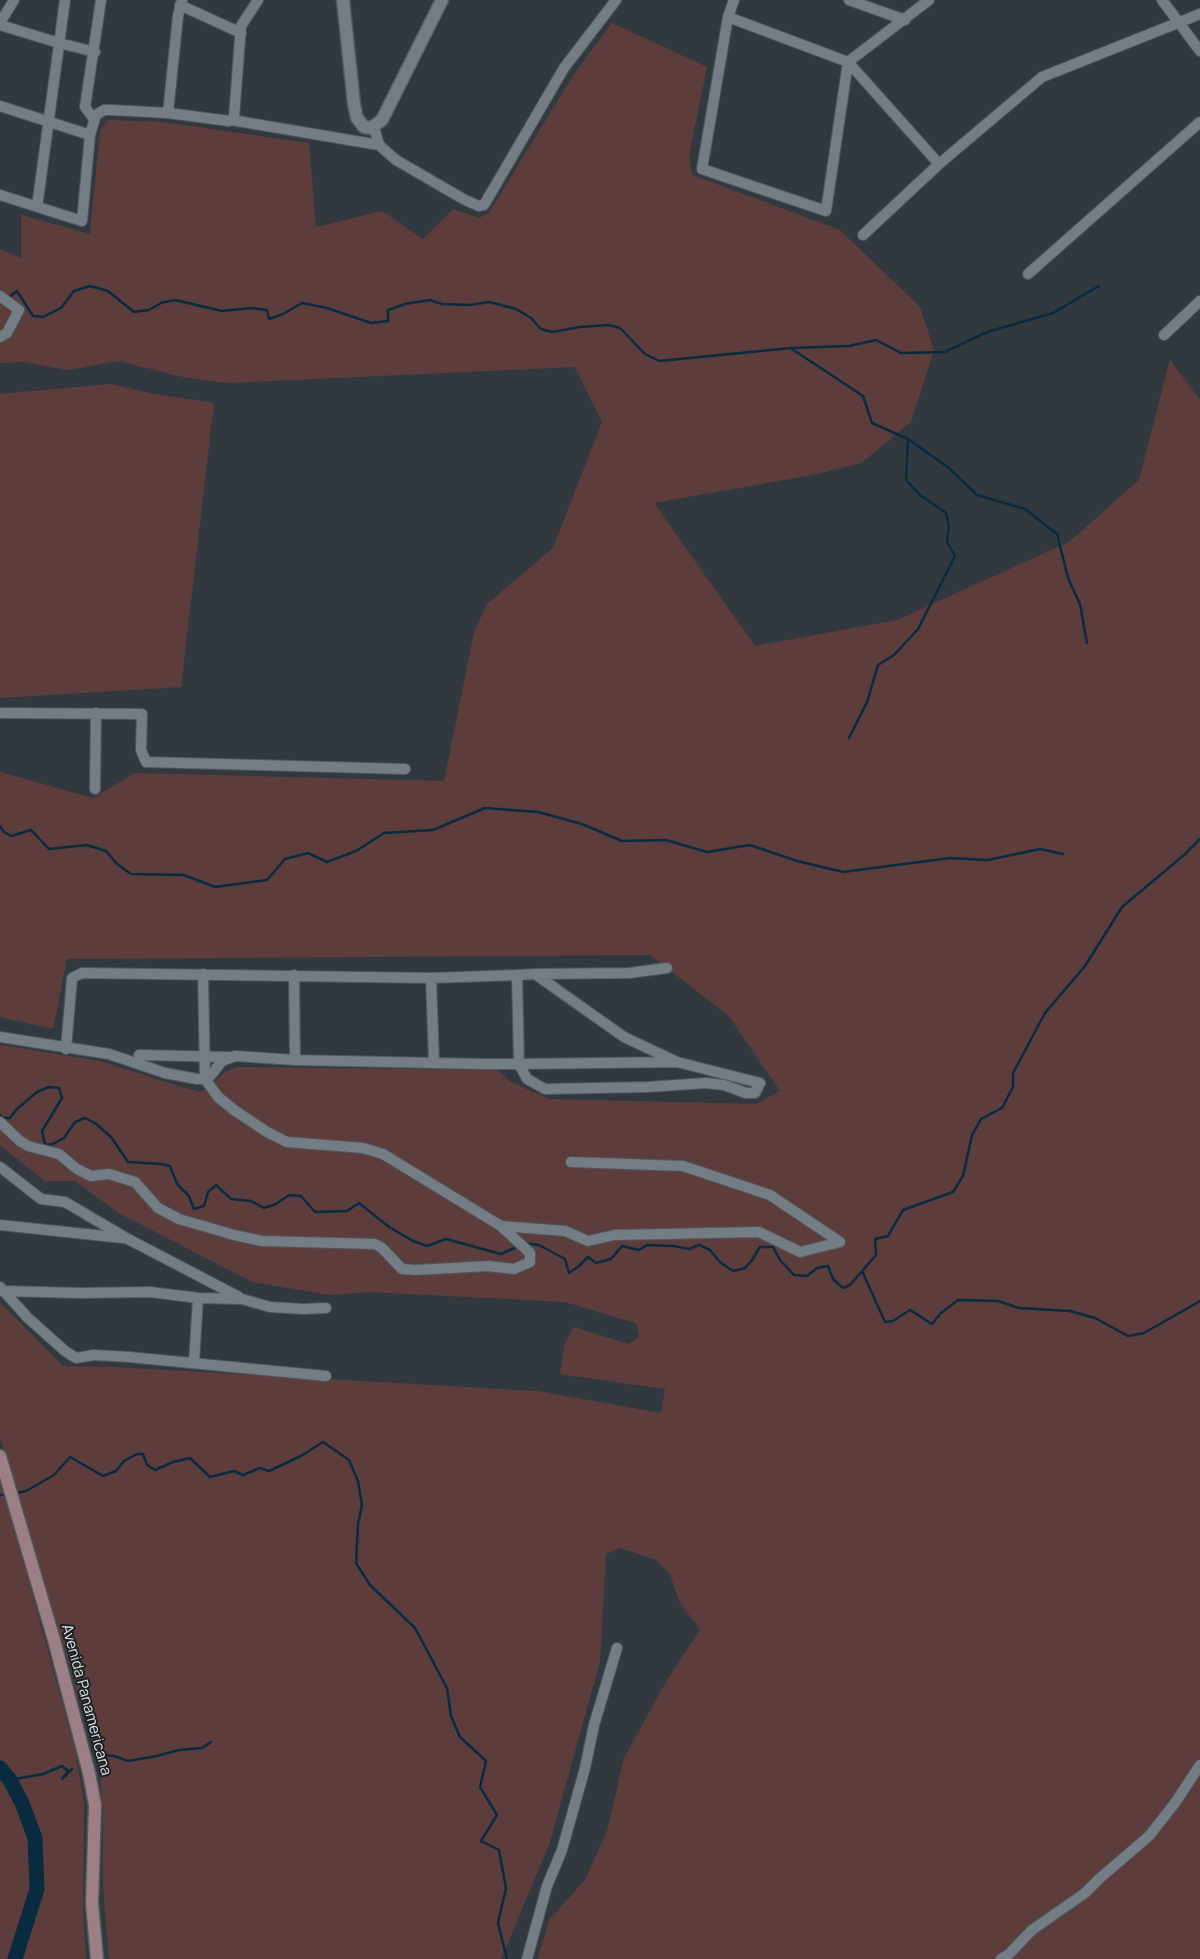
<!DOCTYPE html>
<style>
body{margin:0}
canvas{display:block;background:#31393f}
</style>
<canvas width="1200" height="1959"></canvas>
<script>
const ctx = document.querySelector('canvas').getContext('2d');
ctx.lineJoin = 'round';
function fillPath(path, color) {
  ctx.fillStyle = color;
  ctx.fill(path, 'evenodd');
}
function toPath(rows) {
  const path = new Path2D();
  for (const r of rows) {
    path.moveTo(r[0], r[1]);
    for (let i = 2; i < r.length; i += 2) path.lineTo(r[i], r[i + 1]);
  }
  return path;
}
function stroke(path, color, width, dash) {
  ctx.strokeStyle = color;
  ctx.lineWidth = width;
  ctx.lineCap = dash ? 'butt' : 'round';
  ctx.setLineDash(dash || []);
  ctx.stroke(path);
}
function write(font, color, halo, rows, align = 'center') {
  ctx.font = font + ' Manrope,sans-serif';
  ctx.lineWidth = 4;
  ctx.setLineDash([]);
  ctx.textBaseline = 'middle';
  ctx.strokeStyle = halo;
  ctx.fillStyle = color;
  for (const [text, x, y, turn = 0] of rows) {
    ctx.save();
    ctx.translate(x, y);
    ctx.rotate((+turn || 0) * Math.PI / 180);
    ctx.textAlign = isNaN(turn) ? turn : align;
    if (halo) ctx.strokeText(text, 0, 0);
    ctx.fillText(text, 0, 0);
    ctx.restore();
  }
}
fillPath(toPath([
 [612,23,707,67,689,155,692,175,840,230,920,307,934,350,911,422,861,463,812,475,654,503,755,646,897,620,1069,542,1139,480,1170,360,1200,400,1200,1959,538,1959,549,1920,585,1880,607,1831,624,1758,667,1680,700,1630,679,1601,670,1574,655,1559,619,1548,606,1554,600,1661,549,1845,501,1959,109,1959,103,1886,103,1812,100,1772,64,1646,29,1542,0,1436,0,1302,63,1366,113,1367,537,1391,661,1413,665,1389,560,1374,565,1343,574,1327,628,1344,639,1337,636,1323,565,1302,370,1292,330,1295,252,1282,119,1213,75,1181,45,1181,0,1145,0,1045,100,1061,178,1086,201,1092,227,1071,236,1067,497,1070,511,1082,549,1099,756,1104,780,1091,728,1015,650,955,67,959,53,1029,0,1017,0,772,93,798,135,773,444,781,474,632,487,604,553,548,602,422,575,367,227,383,183,377,119,361,67,370,24,362,0,363,0,249,21,258,21,215,90,234,100,131,108,120,162,122,309,143,316,227,382,211,423,239,453,209,479,218,489,213,574,74],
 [111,384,149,393,214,403,181,687,0,698,0,394],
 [0,1477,75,1750,84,1804,83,1913,86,1959,0,1959]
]), '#5d3d3c');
stroke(toPath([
 [8,298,17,291,33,316,43,317,61,308,74,291,90,286,108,291,134,312,149,310,161,303,175,300,222,311,251,308,267,310,269,319,283,314,302,303,327,308,371,323,388,321,388,310,405,304,430,300,442,304,470,305,489,302,516,309,531,318,541,329,552,332,580,327,609,325,620,328,645,354,659,361,791,348,849,346,876,340,901,353,945,352,987,332,1053,313,1099,286],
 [792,349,863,396,872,423,908,439,949,468,977,495,1025,509,1057,534,1068,578,1080,604,1087,643],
 [849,738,867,702,878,665,894,655,918,629,955,556,947,542,949,525,946,513,920,495,906,480,908,439],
 [0,826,4,832,11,836,31,830,49,849,87,845,106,851,117,864,131,874,184,875,215,887,267,880,285,859,308,853,327,862,356,851,384,833,433,830,485,808,538,812,582,824,622,841,666,840,707,852,750,845,797,861,843,872,950,858,988,860,1040,849,1063,854],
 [0,1115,2,1118,10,1118,16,1110,37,1092,49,1087,59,1088,62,1098,42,1131,45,1145,53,1144,64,1138,75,1122,85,1118,95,1123,111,1137,128,1162,161,1164,170,1166,177,1184,189,1196,194,1209,204,1206,208,1192,216,1185,231,1199,251,1201,264,1208,276,1204,289,1195,301,1196,315,1212,347,1211,359,1203,389,1227,413,1241,427,1246,446,1239,501,1254,519,1246],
 [524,1243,539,1245,565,1259,569,1273,579,1266,588,1257,596,1263,611,1259,622,1246,639,1250,647,1245,674,1246,689,1249,699,1245,710,1250,720,1262,733,1271,745,1268,752,1260,760,1247,773,1247,780,1260,794,1275,807,1276,817,1268,828,1266,833,1279,843,1288,850,1285,876,1255,875,1239,888,1236,903,1210,953,1192,963,1176,972,1135,981,1119,1002,1108,1013,1087,1013,1073,1045,1013,1085,966,1122,907,1184,855,1200,839],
 [862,1271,885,1322,893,1321,910,1310,932,1324,941,1313,958,1300,998,1301,1019,1308,1070,1311,1095,1318,1128,1336,1144,1333,1200,1301],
 [16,1493,26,1491,54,1475,70,1457,103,1476,116,1471,124,1461,137,1454,143,1454,147,1465,155,1470,173,1462,190,1458,210,1477,234,1471,243,1475,260,1468,269,1471,301,1456,323,1442,349,1460,358,1481,362,1505,358,1524,356,1563,370,1585,415,1628,447,1688,451,1716,460,1737,486,1761,480,1787,497,1815,481,1841,499,1850,506,1888,498,1923,507,1959],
 [0,1495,8,1494],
 [102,1755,114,1756,128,1761,157,1756,179,1750,202,1748,211,1742],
 [10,1780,43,1774,62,1766,68,1771,62,1779,72,1769]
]), '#082b40', 2.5);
stroke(toPath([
 [0,1768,10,1780,22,1803,35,1838,37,1889,15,1959]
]), '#082b40', 15);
const minor = toPath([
 [734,0,728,17,702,169,826,211,848,62,929,0],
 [849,0,905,20],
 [1162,0,1200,51],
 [180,5,241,33],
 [728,17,848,62,939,164],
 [0,23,14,0],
 [0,25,59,43,95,52],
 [0,106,90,135,96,115,104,110,111,110,168,113,229,121,231,120,379,145],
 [168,113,178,16,182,0],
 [94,119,85,107,101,0],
 [231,120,234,117,241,26,258,0],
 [374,127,379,145,396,160,465,200,479,206,484,205,564,68,616,0],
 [0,195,82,221,90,135],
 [37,207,65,0],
 [863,235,939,164,1042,77,1200,14],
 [1028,274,1200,122],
 [0,296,19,310,7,333,0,337],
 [1164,335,1200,301],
 [0,713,142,714,141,750,146,762,405,769],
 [95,789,96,713],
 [203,974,205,1079,218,1097,234,1110,267,1132,287,1142,363,1148,383,1154,501,1226,565,1231,588,1241,614,1235,759,1232,800,1252,840,1242,770,1195,683,1166,571,1162],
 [535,974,629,973,667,968],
 [294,975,295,1060],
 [431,978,434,1062],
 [0,1037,109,1054,165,1073,197,1079,205,1079,211,1075,222,1061,235,1056,295,1060,483,1064,519,1064,677,1062,760,1083,755,1093,746,1093,724,1085,706,1083,647,1087,545,1089,527,1079,519,1064,517,975,535,974,624,1037,677,1062],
 [66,1049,72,978,82,973,431,978,517,975],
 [139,1055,230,1057],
 [0,1122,20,1141,28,1146,59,1154,77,1169,91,1176,109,1174,135,1182,158,1208,179,1219,234,1235,262,1241,375,1244,382,1248,402,1269,416,1270,488,1266,514,1269,530,1262,530,1253,501,1226],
 [0,1167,41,1199,65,1202,128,1239,239,1297],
 [0,1225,123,1238],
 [0,1287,28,1318,65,1351,76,1358,94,1355,129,1357,326,1376],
 [2,1291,80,1293,150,1292,198,1298,242,1299,270,1307,303,1309,326,1308],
 [194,1362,198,1298],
 [527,1959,547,1886,562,1850,585,1768,594,1725,617,1648],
 [1001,1959,1009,1954,1032,1930,1085,1893,1100,1878,1149,1836,1175,1803,1200,1765]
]);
const tertiary = toPath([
 [343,0,354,104,357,118,364,127,371,128,382,120,442,0]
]);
const secondary = toPath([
 [0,1456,54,1640,89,1773,95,1805,92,1903,97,1959]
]);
stroke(minor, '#50575b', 12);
stroke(tertiary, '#50575b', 15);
stroke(secondary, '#50575b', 15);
stroke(minor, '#747d84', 10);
stroke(tertiary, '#747d84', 12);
stroke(secondary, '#9c7f84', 12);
write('15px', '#dee3e7', '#1c2022', [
 ["Avenida Panamericana",86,1700,75]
]);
</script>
